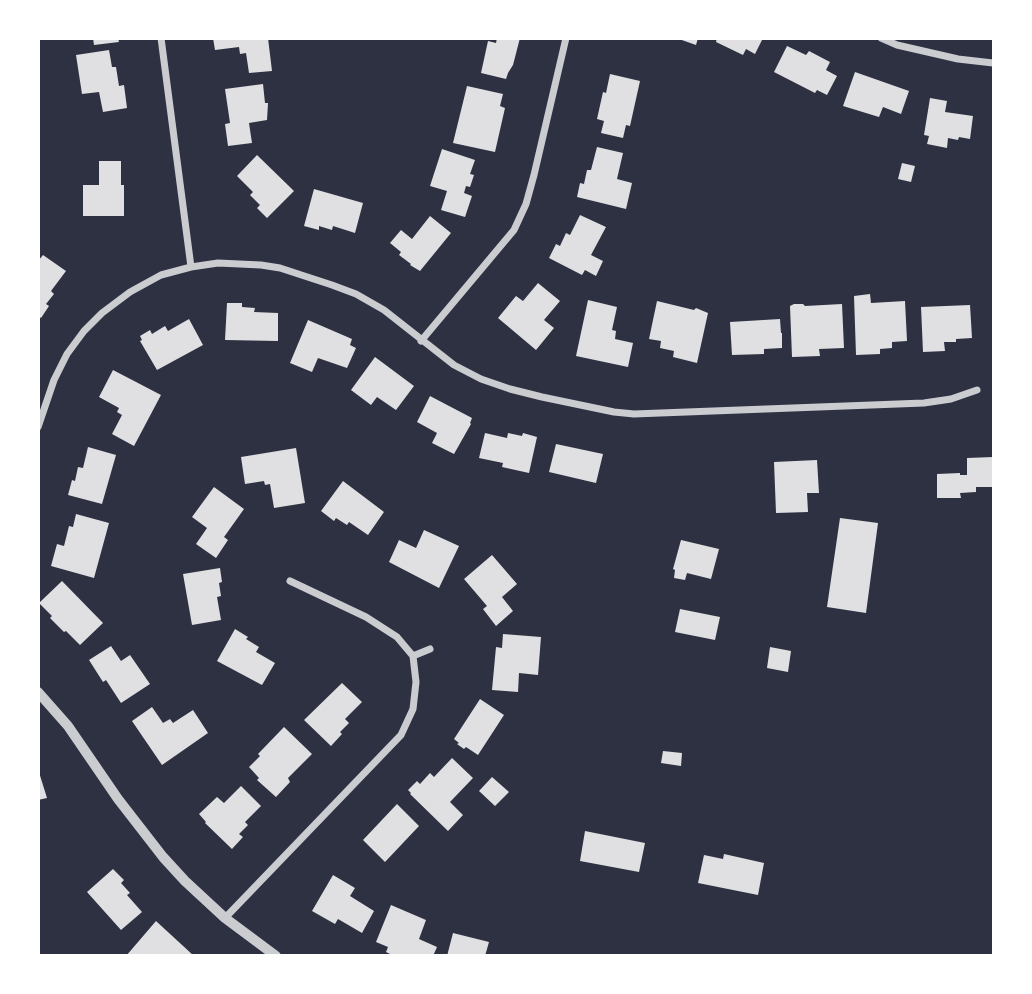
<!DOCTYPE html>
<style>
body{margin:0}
#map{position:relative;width:1032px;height:994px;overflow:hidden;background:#2d3142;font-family:Rubik,sans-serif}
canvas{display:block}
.frame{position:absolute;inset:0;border:40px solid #fff;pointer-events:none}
</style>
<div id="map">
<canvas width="1032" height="994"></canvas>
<div class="frame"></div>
</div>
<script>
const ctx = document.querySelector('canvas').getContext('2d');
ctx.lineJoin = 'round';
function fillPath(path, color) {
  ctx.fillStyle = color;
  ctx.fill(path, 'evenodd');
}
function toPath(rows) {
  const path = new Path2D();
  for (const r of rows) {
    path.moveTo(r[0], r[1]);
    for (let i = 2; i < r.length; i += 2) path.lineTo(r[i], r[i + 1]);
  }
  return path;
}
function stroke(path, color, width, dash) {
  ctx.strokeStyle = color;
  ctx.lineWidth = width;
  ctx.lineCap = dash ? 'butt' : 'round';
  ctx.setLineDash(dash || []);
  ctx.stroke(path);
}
fillPath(toPath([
 [93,38,118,38,119,42,94,45],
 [213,38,268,38,272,71,249,73,246,53,240,54,239,47,215,50],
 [497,38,520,38,513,65,508,73,506,79,481,73,488,41,496,43],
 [676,38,698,38,696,45],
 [717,38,763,38,755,54,746,49,743,55,716,42],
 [787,46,806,55,809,51,830,62,826,70,837,76,827,95,817,90,815,93,774,72],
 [109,50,112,67,116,67,119,86,124,85,127,108,103,112,99,92,82,94,76,55],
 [855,72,909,91,901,114,883,107,879,117,843,106],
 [610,74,640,81,630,126,626,125,623,138,601,133,604,121,597,119,603,92,606,93],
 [263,84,265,103,268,103,267,120,249,123,252,143,228,146,225,124,230,123,225,89],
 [467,86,503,94,500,106,505,108,495,152,453,143],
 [930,98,947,101,945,112,973,116,970,139,959,137,958,140,948,138,947,148,927,144,929,136,924,135],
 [597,147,623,153,617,179,632,183,626,209,577,197,580,183,584,184,587,170,591,170],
 [442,149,475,160,470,174,474,175,470,187,466,186,464,193,472,196,465,217,441,210,447,191,430,186],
 [257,155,294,191,267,218,257,208,260,205,250,195,253,192,237,176],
 [99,161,121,161,121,185,124,185,124,216,83,216,83,185,99,185],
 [902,163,915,166,911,182,898,179],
 [314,189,363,203,355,233,333,226,332,230,319,226,319,230,304,226],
 [580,215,606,227,591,255,603,261,596,276,585,270,582,275,549,258,556,244,560,246,566,233,570,235],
 [430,216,451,233,420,271,410,265,411,264,399,255,401,252,390,243,401,230,412,239],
 [43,255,66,271,51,291,54,294,46,304,49,306,41,318,38,316,38,261],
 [538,283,560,301,544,320,554,328,536,350,498,318,516,296,523,301],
 [870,294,871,303,905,301,907,341,892,342,892,348,880,349,880,354,856,355,854,296],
 [588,300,617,307,612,330,616,331,615,339,633,343,628,367,576,356],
 [657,301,694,310,696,308,708,313,697,363,673,357,674,351,660,348,661,341,649,339],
 [227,303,242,303,242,307,255,308,254,312,278,313,278,341,225,340],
 [794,304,803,304,805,306,842,304,844,348,819,349,820,356,792,357,790,306],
 [970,305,972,338,956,339,956,342,944,342,945,351,923,352,921,307],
 [189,319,203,345,157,370,140,341,142,340,140,336,150,330,152,334,165,326,168,331],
 [780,319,781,333,782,333,782,348,764,349,764,354,732,355,730,322],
 [308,320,352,339,350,345,356,348,347,368,318,358,312,372,290,363],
 [375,357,414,386,396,410,377,397,371,405,351,390],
 [113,370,161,395,134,446,112,434,122,415,117,412,119,408,99,397],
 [430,396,472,418,470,423,471,424,454,454,432,443,437,433,417,422],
 [485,433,507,438,508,433,522,436,523,433,537,437,529,473,502,467,503,463,479,458],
 [556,444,603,454,596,483,549,472],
 [88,447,116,455,102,504,68,495,72,480,75,481,78,467,83,468],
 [296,448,305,503,274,508,270,484,265,485,264,481,245,484,241,457],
 [993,457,993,487,976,487,976,492,960,493,961,498,937,498,937,474,960,473,960,475,967,475,967,458],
 [817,460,819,493,807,493,808,512,776,513,774,462],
 [343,481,384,512,368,535,349,522,347,525,336,518,334,521,321,511],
 [214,487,244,509,224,537,228,540,216,558,196,544,207,528,192,517],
 [76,514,109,523,94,578,51,566,57,544,64,546,69,526,73,527],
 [840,518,878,523,866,613,827,607],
 [424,530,459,546,439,588,389,562,399,540,416,548],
 [681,540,719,549,711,579,687,573,685,580,674,578,675,570,673,569],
 [492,555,517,584,502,597,513,611,496,626,483,609,487,606,464,579],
 [220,568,222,582,219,583,221,596,217,597,221,620,192,625,183,574],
 [62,581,103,623,80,645,66,631,64,632,50,618,52,616,39,603],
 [680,609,720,617,715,640,675,632],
 [235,629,248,637,246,639,259,647,256,652,275,663,262,685,217,661],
 [503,634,541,637,538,675,519,673,518,692,492,690,496,647,502,648],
 [111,646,121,661,130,655,150,684,121,703,106,680,103,682,89,660],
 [770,647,791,651,788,672,767,668],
 [342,683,362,702,345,719,349,723,340,732,342,734,331,746,304,720],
 [480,699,504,715,478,755,466,747,464,749,457,744,459,743,454,739],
 [152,707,163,723,170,719,173,723,193,710,208,733,162,765,132,721],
 [284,727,312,754,288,778,290,782,276,797,257,780,259,778,249,767,260,756,258,754],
 [663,751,682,753,681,766,661,763],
 [452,758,473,778,450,802,463,815,448,831,410,794,411,793,408,790,417,781,420,784,430,773,434,777],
 [38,769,47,798,38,800],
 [492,777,509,792,495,806,479,791],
 [241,786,261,806,245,822,248,825,239,834,243,837,232,849,205,823,206,822,199,814,217,797,224,803],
 [397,804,419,826,385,862,363,840],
 [585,831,645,843,639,872,580,861],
 [724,854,764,863,758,895,698,883,704,855,723,859],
 [113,869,124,880,121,883,130,893,127,895,142,912,121,930,87,892],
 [333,875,355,888,350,896,374,911,362,933,338,919,335,924,312,911],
 [391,905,426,920,419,939,437,947,433,956,394,956,386,952,388,947,376,942],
 [156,921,194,956,126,956],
 [453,933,489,942,485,956,447,956]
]), '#e0e0e3');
stroke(toPath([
 [161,38,191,267],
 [881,38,897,45,958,59,993,63],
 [421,341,514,230,526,204,534,175,566,38],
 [38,427,54,380,67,354,84,331,102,313,130,292,161,275,191,267,218,263,261,265,280,268,332,285,356,294,384,310,454,365,481,379,510,389,542,397,614,412,634,414,924,403,951,399,977,390],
 [413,656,430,649],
 [225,918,401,735,413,709,416,682,413,656,397,637,366,617,290,581]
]), '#caccd0', 7);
stroke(toPath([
 [38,692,68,726,118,799,163,857,185,881,225,918,276,956]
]), '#caccd0', 10);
</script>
